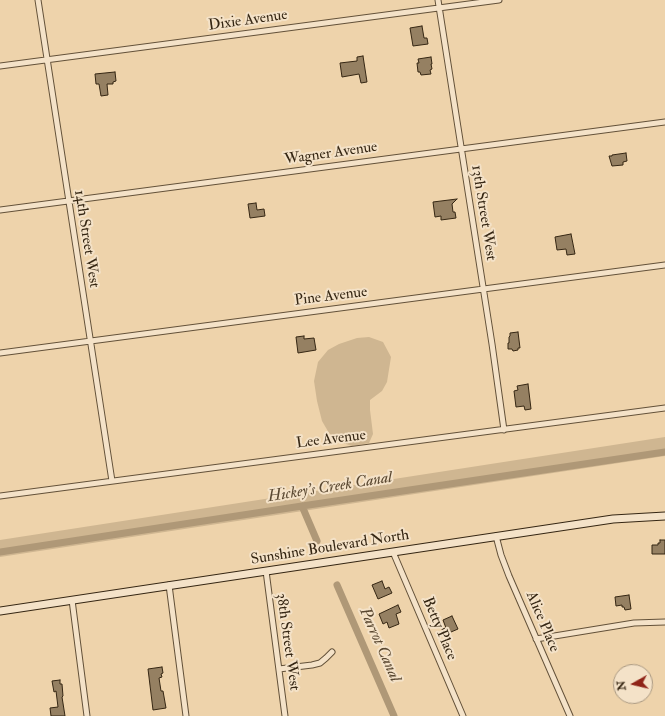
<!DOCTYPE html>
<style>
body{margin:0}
#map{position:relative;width:665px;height:716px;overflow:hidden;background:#eed3ab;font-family:"IM FELL Double Pica",serif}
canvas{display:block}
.north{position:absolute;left:613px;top:664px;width:40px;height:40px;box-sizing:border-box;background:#f4e2c8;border:1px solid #a89780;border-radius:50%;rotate:262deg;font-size:11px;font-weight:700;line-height:16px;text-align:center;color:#352613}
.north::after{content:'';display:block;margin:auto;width:14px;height:18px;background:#8f2418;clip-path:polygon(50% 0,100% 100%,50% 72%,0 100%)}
</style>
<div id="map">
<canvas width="665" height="716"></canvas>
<div class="north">N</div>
</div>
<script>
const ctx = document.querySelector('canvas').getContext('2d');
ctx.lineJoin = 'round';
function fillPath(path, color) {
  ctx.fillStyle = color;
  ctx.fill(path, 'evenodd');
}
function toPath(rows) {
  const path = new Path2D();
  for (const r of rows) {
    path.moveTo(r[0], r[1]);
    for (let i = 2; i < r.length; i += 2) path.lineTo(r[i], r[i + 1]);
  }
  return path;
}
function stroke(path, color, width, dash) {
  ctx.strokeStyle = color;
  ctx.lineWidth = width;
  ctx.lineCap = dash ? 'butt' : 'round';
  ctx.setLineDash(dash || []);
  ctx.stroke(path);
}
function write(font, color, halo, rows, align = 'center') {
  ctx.font = font + ' "IM FELL Double Pica",serif';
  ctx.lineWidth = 4;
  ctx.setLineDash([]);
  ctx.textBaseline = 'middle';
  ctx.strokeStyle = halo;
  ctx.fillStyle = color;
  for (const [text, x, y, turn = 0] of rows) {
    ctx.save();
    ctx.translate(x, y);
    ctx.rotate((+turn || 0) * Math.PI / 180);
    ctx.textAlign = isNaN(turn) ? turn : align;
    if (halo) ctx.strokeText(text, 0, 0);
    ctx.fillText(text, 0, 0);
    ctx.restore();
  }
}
fillPath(toPath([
 [369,337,383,342,391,357,387,382,382,391,370,400,370,410,373,434,369,443,352,446,340,442,329,433,322,421,317,401,314,381,318,362,328,350,339,344,357,338],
 [665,437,665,456,0,557,0,540]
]), '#cfb691');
stroke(toPath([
 [302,506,317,541],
 [0,552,302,506,665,452],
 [337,585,394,716]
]), '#af9877', 7);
const building = toPath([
 [422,26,424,38,427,38,428,44,413,46,410,28,422,26],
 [363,56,367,82,361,83,359,74,342,77,340,63,357,61,357,57,363,56],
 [431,57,432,64,431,64,432,69,430,70,431,74,421,75,420,72,418,72,417,63,419,63,418,59,431,57],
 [115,72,116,81,113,82,113,84,107,84,108,95,101,96,99,84,96,84,95,74,115,72],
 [626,153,627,161,623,162,623,165,612,166,609,156,612,156,612,155,626,153],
 [457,199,452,204,453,212,455,212,456,218,441,220,441,216,435,217,433,202,457,199],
 [256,203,257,210,264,209,265,216,250,218,248,204,256,203],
 [571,234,575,254,567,255,566,249,557,250,555,237,571,234],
 [518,332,520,348,518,348,518,350,513,351,512,349,508,349,508,343,509,343,509,337,510,336,510,333,518,332],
 [304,336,304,339,314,338,316,350,298,353,296,337,304,336],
 [528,384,531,409,525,410,524,406,516,407,514,391,518,390,517,386,528,384],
 [660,540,665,540,665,554,652,554,652,545,658,545,658,543,660,543,660,540],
 [382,581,385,589,389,587,392,593,378,599,372,585,382,581],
 [629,595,631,609,625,610,624,607,622,607,622,605,616,606,615,597,629,595],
 [398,605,401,612,396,614,399,624,389,628,387,622,383,624,379,614,398,605],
 [452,616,458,629,444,635,442,629,446,628,443,620,452,616],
 [162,667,163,673,161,674,162,677,159,678,161,691,163,691,166,708,153,710,148,669,162,667],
 [60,680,60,684,62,684,63,696,62,697,65,716,51,716,50,708,58,707,56,691,54,692,52,681,60,680]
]);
fillPath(building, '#958062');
stroke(building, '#352613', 1);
const street = toPath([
 [38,0,112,481],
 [438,0,492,344,504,430],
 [0,66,499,0],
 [0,210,665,122],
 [0,353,665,265],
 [0,496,665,408],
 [496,536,501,555,509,576,570,716],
 [393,552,463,716],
 [266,571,285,716],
 [169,585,186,716],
 [72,600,87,716],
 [536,639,634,623,665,622],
 [279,669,312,665,320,663,326,658,332,652]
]);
const secondary = toPath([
 [0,611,613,519,665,516]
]);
stroke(street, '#635139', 7);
stroke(secondary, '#352613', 9);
stroke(street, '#f4e2c8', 5);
stroke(secondary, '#f4e2c8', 7);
write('15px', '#352613', '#f4e2c8', [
 ["Dixie Avenue",248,21,-8],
 ["Wagner Avenue",331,154,-8],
 ["13th Street West",483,213,81],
 ["14th Street West",86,239,81],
 ["Pine Avenue",331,297,-7],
 ["Lee Avenue",331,440,-7],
 ["Sunshine Boulevard North",330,548,-9],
 ["Alice Place",542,622,67],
 ["Betty Place",439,629,67],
 ["38th Street West",287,642,82]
]);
write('italic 16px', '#5a4831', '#f4e2c8', [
 ["Hickey's Creek Canal",330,488,-9],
 ["Parrot Canal",379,645,66]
]);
</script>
